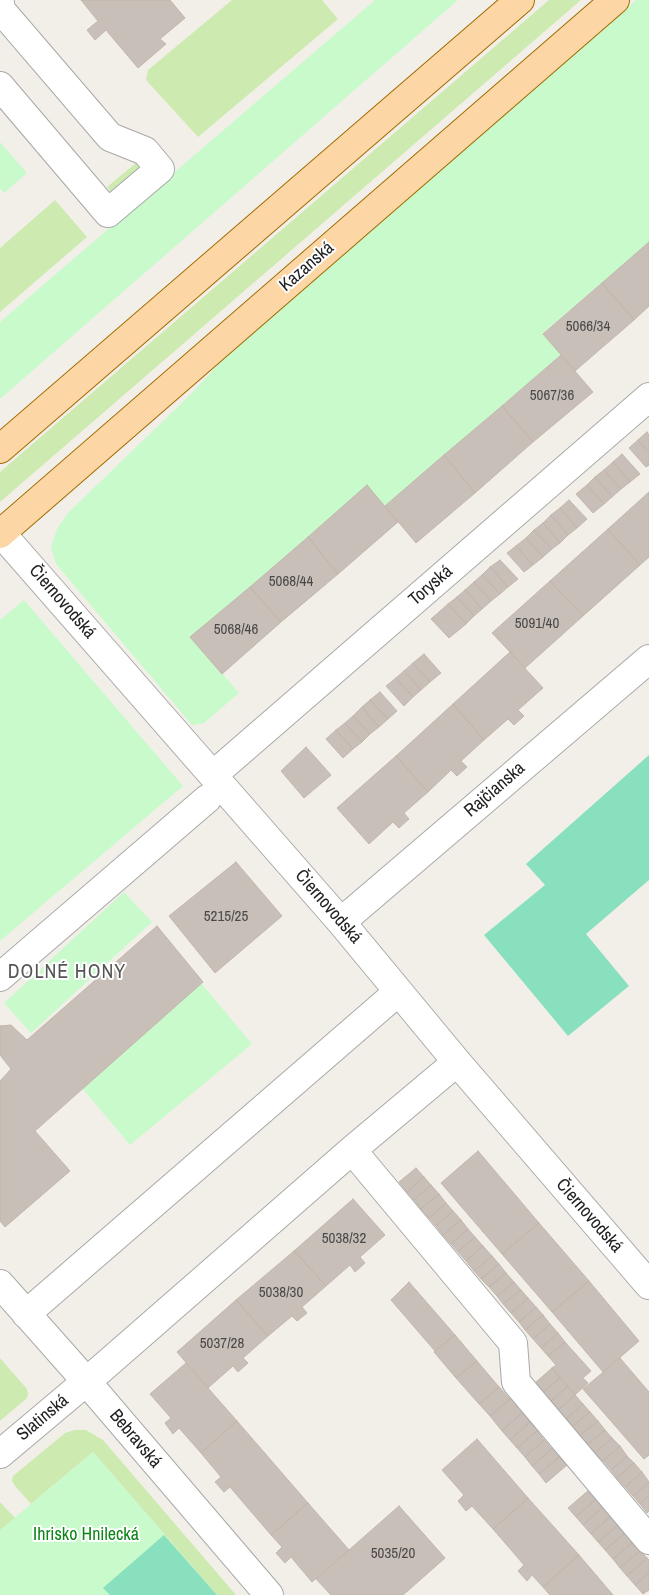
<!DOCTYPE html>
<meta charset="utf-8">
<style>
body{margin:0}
canvas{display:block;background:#f2efe9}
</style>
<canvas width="649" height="1595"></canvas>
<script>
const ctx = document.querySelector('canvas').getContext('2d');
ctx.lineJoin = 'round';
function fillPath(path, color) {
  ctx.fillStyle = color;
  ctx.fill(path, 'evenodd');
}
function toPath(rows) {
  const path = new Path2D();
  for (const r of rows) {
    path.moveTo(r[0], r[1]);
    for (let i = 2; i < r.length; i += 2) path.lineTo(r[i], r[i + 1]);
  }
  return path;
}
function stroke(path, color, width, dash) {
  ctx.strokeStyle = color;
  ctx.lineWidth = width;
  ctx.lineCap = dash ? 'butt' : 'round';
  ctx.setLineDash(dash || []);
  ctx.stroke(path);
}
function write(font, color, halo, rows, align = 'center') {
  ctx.font = font + ' "Archivo Narrow",sans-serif';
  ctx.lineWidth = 4;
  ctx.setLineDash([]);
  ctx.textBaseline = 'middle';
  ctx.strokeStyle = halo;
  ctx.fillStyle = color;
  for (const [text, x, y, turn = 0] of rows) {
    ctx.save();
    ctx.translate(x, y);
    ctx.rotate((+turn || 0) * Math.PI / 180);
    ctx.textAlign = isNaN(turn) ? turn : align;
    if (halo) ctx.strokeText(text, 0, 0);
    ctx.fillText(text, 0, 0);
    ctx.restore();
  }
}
fillPath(toPath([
 [232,0,322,0,338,19,198,137,146,80,148,70],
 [549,0,581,0,0,502,0,472],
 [137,162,140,165,142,177,115,193,111,192,107,187],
 [55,200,87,237,0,312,0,248],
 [0,1358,27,1389,28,1395,26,1399,0,1421],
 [75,1430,86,1430,103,1440,236,1595,217,1595,93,1452,31,1504,15,1486,12,1481,13,1476,65,1433],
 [0,1502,15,1518,0,1530]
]), '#cdebb0');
fillPath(toPath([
 [375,0,458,0,0,399,0,322],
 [636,0,649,0,649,242,543,333,561,355,385,506,367,486,191,637,239,693,204,723,192,725,56,564,51,547,57,529,68,513,191,394,249,331],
 [0,142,27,173,4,193,0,188],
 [24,600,183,786,0,941,0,620],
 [124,892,152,922,31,1033,4,1003],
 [201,983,252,1044,130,1145,82,1088],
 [93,1452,217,1595,0,1595,0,1530]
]), '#c8facc');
fillPath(toPath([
 [649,755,649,880,586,934,629,986,568,1036,484,935,545,885,526,864],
 [164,1535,217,1595,110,1595,103,1588]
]), '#88e0be');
const building = toPath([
 [81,0,170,0,185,18,160,39,166,44,138,68,106,30,95,40,87,30,98,21,81,0],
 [649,242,649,306,634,320,602,283,649,242],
 [602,283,634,320,575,371,543,334,602,283],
 [561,355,593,392,533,442,502,406,561,355],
 [502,406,533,442,475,493,444,455,502,406],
 [647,432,649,435,649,452,638,440,647,432],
 [638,440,649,452,649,465,646,467,629,448,638,440],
 [622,454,640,474,630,482,613,462,622,454],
 [444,455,475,493,416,543,385,506,444,455],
 [613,462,630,482,621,489,604,470,613,462],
 [604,470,621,489,612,497,595,477,604,470],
 [595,477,612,497,604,504,587,485,595,477],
 [367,485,398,522,338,574,308,537,367,485],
 [587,485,604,504,593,513,576,494,587,485],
 [649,492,649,557,640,565,608,529,649,492],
 [569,500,587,519,577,528,560,508,569,500],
 [560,508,577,528,568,535,551,515,560,508],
 [551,515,568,535,560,543,543,523,551,515],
 [543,523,560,543,552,549,534,530,543,523],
 [608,529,640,565,583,616,550,581,608,529],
 [534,530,552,549,543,557,526,538,534,530],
 [308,537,338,574,281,622,250,587,308,537],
 [526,538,543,557,533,565,516,546,526,538],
 [516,546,533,565,524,572,507,553,516,546],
 [500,560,518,579,508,587,490,567,500,560],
 [490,567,508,587,500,594,482,575,490,567],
 [482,575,500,594,491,601,474,582,482,575],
 [550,581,583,616,525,668,492,633,550,581],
 [474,582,491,601,482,609,465,590,474,582],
 [250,587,281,622,222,674,190,637,250,587],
 [465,590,482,609,474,616,457,597,465,590],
 [457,597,474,616,466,624,448,604,457,597],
 [448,604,466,624,449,638,431,619,448,604],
 [510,652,543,688,518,710,524,716,514,725,508,719,484,740,453,704,510,652],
 [424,654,441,673,430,682,413,663,424,654],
 [413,663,430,682,421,690,404,671,413,663],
 [404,671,421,690,413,697,396,678,404,671],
 [396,678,413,697,404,706,386,686,396,678],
 [380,692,397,711,388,719,370,700,380,692],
 [370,700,388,719,379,727,362,707,370,700],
 [453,704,484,740,461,761,467,767,457,776,451,770,428,792,396,756,453,704],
 [362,707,379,727,370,734,353,716,362,707],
 [353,716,370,734,362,742,345,723,353,716],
 [345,723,362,742,353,749,336,730,345,723],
 [336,730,353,749,343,758,326,739,336,730],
 [306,747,331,775,304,798,281,771,306,747],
 [396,756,428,792,404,813,409,819,399,828,393,822,369,844,337,808,396,756],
 [236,862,282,916,215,973,169,916,236,862],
 [157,926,203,982,35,1131,70,1171,5,1227,0,1221,0,1081,11,1069,0,1055,0,1026,11,1025,27,1040,157,926],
 [478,1151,539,1223,502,1254,441,1183,478,1151],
 [416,1168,424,1177,407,1192,399,1182,416,1168],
 [424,1177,431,1185,414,1200,407,1192,424,1177],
 [431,1185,439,1194,421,1209,414,1200,431,1185],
 [439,1194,446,1203,429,1218,421,1209,439,1194],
 [353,1199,385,1235,360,1257,365,1263,355,1272,350,1265,326,1286,294,1251,353,1199],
 [446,1203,453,1211,436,1226,429,1218,446,1203],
 [453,1211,461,1220,443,1235,436,1226,453,1211],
 [461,1220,468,1229,451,1244,443,1235,461,1220],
 [539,1223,589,1281,552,1312,502,1254,539,1223],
 [468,1229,475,1237,458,1252,451,1244,468,1229],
 [475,1237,483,1246,466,1261,458,1252,475,1237],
 [483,1246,492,1256,474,1271,466,1261,483,1246],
 [294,1251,326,1286,302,1307,307,1313,297,1321,292,1316,268,1336,236,1300,294,1251],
 [492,1256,499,1264,481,1279,474,1271,492,1256],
 [499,1264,506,1273,489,1287,481,1279,499,1264],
 [506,1273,514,1282,497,1296,489,1287,506,1273],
 [589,1281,639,1341,603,1372,552,1312,589,1281],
 [409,1282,455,1335,435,1351,391,1300,409,1282],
 [514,1282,521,1290,503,1304,497,1296,514,1282],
 [521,1290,528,1298,511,1313,503,1304,521,1290],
 [528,1298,536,1307,519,1322,511,1313,528,1298],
 [236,1300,268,1336,243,1358,248,1363,238,1372,233,1366,208,1388,177,1352,236,1300],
 [536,1307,543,1315,525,1330,519,1322,536,1307],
 [543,1315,550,1324,533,1339,525,1330,543,1315],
 [550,1324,558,1333,541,1348,533,1339,550,1324],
 [558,1333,565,1342,548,1356,541,1348,558,1333],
 [455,1335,477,1361,456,1378,434,1352,455,1335],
 [565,1342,591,1371,583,1378,588,1383,575,1395,552,1368,556,1365,548,1356,565,1342],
 [620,1358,649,1392,649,1455,644,1459,583,1389,620,1358],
 [477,1361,499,1387,479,1404,456,1378,477,1361],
 [186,1363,237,1421,201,1453,179,1428,173,1434,165,1423,171,1418,150,1394,186,1363],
 [552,1368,560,1378,543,1392,535,1383,552,1368],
 [560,1378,568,1386,551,1401,543,1392,560,1378],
 [568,1386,575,1395,558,1410,551,1401,568,1386],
 [499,1387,510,1399,490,1416,479,1404,499,1387],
 [575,1395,583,1404,566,1419,558,1410,575,1395],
 [510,1399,522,1413,502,1431,490,1416,510,1399],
 [583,1404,590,1412,573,1426,566,1419,583,1404],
 [590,1412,598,1421,580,1435,573,1426,590,1412],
 [522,1413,530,1422,510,1440,502,1431,522,1413],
 [237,1421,308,1503,271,1535,230,1487,224,1492,215,1482,221,1477,201,1453,237,1421],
 [598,1421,605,1430,588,1444,580,1435,598,1421],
 [530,1422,537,1431,517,1448,510,1440,530,1422],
 [605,1430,612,1438,595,1453,588,1444,605,1430],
 [537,1431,544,1440,525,1457,517,1448,537,1431],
 [612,1438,620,1446,603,1461,595,1453,612,1438],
 [477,1439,528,1498,493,1529,472,1506,466,1511,458,1501,464,1495,442,1470,477,1439],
 [544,1440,552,1449,532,1466,525,1457,544,1440],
 [620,1446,627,1456,611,1470,603,1461,620,1446],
 [552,1449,559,1457,539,1474,532,1466,552,1449],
 [627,1456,634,1463,617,1478,611,1470,627,1456],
 [559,1457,567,1465,546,1483,539,1474,559,1457],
 [634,1463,642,1472,625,1487,617,1478,634,1463],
 [642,1472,649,1482,633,1496,625,1487,642,1472],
 [649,1482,649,1496,640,1504,633,1496,649,1482],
 [589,1490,596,1499,576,1517,568,1508,589,1490],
 [649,1496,649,1511,647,1513,640,1504,649,1496],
 [528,1498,579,1555,543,1587,532,1575,527,1581,518,1571,524,1565,493,1529,528,1498],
 [596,1499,603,1507,583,1525,576,1517,596,1499],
 [308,1503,349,1550,312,1582,291,1557,285,1563,276,1553,282,1547,271,1535,308,1503],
 [399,1506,445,1558,403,1595,331,1595,316,1579,399,1506],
 [603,1507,611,1516,591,1534,583,1525,603,1507],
 [611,1516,618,1525,598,1542,591,1534,611,1516],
 [618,1525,625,1533,605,1550,598,1542,618,1525],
 [625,1533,633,1542,613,1559,605,1550,625,1533],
 [633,1542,640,1551,620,1568,613,1559,633,1542],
 [640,1551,647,1558,627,1576,620,1568,640,1551],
 [579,1555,613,1595,550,1595,543,1587,579,1555],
 [647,1558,649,1560,649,1573,635,1585,627,1576,647,1558],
 [649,1573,649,1590,643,1594,635,1585,649,1573]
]);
fillPath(building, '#c7bfb8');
stroke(building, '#c4b6ab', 1);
const minor = toPath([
 [0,3,1,10,110,137,145,151,160,169,108,213,0,86],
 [1,533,341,922,457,1062,649,1285],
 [213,775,649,397],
 [341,922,649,659],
 [0,977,207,799],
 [352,1150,513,1343,516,1382,649,1540],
 [0,1284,86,1381,269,1595],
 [26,1314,398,992],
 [0,1454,100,1370,352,1150,457,1062]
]);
const major = toPath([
 [0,449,520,0],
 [0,534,615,0]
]);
stroke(minor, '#a9a9a9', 30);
stroke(major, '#a06b00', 30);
stroke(minor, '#fff', 28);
stroke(major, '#fcd6a4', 28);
write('15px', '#4b4948', null, [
 ["5066/34",588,327],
 ["5067/36",552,396],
 ["5068/44",291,582],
 ["5091/40",537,624],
 ["5068/46",236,630],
 ["5215/25",226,917],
 ["5038/32",344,1239],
 ["5038/30",281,1293],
 ["5037/28",222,1344],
 ["5035/20",393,1554]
]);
write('18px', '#222', '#fff', [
 ["Kazanská",307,267,-41],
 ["Toryská",431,586,-41],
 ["Čiernovodská",62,602,49],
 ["Rajčianska",495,790,-41],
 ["Čiernovodská",328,907,49],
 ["Čiernovodská",589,1216,49],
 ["Slatinská",43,1418,-40],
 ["Bebravská",135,1439,50]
]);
write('18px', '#0c8416', '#fff', [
 ["Ihrisko Hnilecká",86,1535]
]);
ctx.letterSpacing = '1px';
write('20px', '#555', '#fff', [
 ["DOLNÉ HONY",67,973]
]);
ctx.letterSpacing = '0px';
</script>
